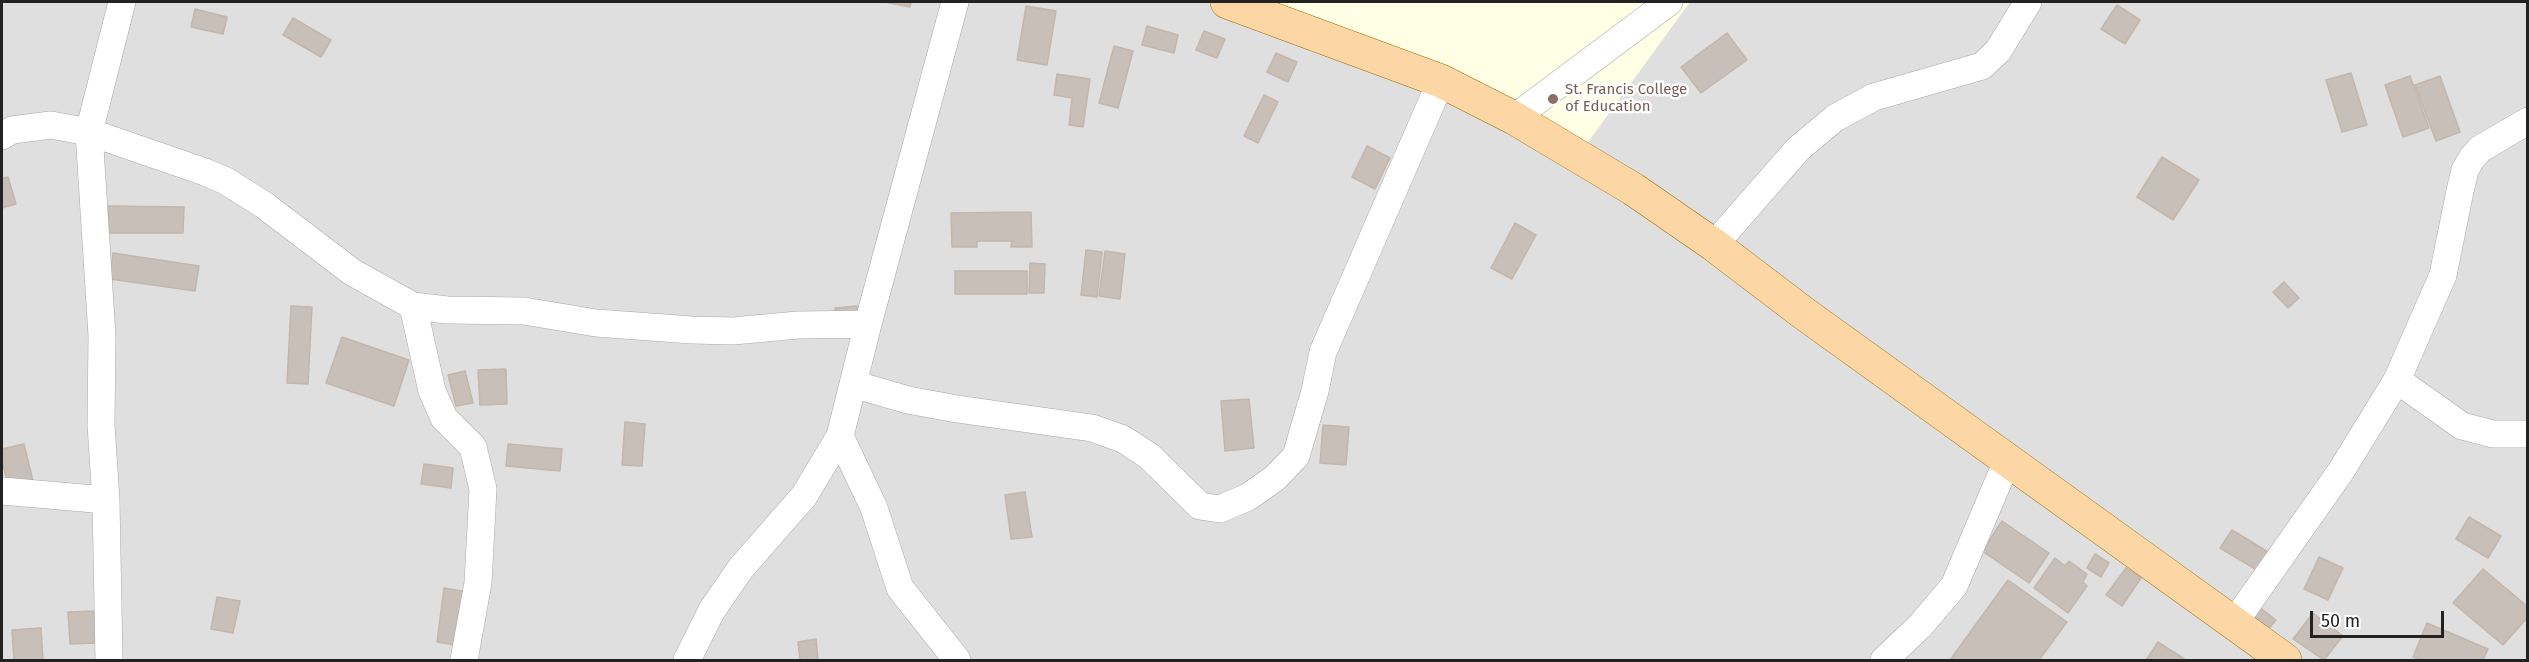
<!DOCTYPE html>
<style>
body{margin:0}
#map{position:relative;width:2529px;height:662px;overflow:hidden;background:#f2efe9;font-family:"Fira Sans",sans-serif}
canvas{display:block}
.frame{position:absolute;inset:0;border:3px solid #222;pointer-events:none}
.scale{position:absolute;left:2310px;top:611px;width:134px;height:27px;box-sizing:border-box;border:3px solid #222;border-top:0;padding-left:8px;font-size:18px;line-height:21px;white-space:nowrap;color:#222;-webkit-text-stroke:4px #fff;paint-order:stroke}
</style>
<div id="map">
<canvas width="2529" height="662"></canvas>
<div class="frame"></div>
<div class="scale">50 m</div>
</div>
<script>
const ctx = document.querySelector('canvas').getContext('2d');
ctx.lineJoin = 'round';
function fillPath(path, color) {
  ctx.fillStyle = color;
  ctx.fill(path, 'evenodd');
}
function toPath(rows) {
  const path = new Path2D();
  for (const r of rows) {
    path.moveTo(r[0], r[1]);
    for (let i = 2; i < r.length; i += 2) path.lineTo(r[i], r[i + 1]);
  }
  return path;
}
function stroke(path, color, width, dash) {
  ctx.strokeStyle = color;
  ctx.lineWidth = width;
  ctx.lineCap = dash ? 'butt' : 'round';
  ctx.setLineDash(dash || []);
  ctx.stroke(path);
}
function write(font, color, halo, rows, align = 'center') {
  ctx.font = font + ' "Fira Sans",sans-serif';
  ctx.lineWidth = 5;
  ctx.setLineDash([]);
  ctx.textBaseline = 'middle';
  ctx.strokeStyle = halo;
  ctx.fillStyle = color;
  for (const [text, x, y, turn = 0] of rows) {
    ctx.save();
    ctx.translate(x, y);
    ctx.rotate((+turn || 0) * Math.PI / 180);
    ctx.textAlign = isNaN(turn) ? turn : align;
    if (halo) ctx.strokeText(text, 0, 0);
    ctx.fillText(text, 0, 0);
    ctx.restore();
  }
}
fillPath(toPath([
 [2,2,2527,2,2527,660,2,660]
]), '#e0dfdf');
fillPath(toPath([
 [1248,2,1690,2,1583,149]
]), '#ffffe5');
const building = toPath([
 [885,2,911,2,910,7,885,2],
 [2117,5,2140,20,2125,44,2101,29,2117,5],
 [1026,6,1056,11,1047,65,1017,60,1026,6],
 [195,9,227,17,223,34,191,27,195,9],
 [293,18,331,40,321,57,283,35,293,18],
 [1147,26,1178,35,1174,53,1142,45,1147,26],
 [1204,31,1225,39,1217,58,1196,50,1204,31],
 [1727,33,1747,60,1701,93,1681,67,1727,33],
 [1114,46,1133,51,1118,108,1099,103,1114,46],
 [1276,53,1297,62,1288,82,1267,72,1276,53],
 [2351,73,2367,125,2342,132,2326,80,2351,73],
 [1057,74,1090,79,1083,127,1069,125,1072,98,1054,95,1057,74],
 [2410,76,2429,128,2403,137,2385,85,2410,76],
 [2440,76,2460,132,2436,141,2415,85,2440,76],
 [1264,95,1278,102,1258,143,1244,136,1264,95],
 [1367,146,1390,158,1375,189,1352,177,1367,146],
 [2162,157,2199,180,2173,220,2137,197,2162,157],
 [8,177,16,204,2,208,2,178,8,177],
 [108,206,184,207,183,233,108,233,108,206],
 [1031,212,1032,247,1011,247,1012,241,977,241,977,247,952,247,951,213,1031,212],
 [1515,223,1536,235,1512,279,1491,268,1515,223],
 [1086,250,1102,252,1097,297,1081,295,1086,250],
 [1105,251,1125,254,1120,299,1099,296,1105,251],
 [113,253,199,266,195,291,110,279,113,253],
 [1030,263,1045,264,1044,293,1029,293,1030,263],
 [955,271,1027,271,1027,294,955,294,955,271],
 [2284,282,2299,298,2288,308,2273,292,2284,282],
 [291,306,312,307,308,384,287,383,291,306],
 [857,306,858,321,836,322,835,308,857,306],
 [342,337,409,360,394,406,326,383,342,337],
 [506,369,507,404,480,405,478,370,506,369],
 [465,371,473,403,456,406,448,375,465,371],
 [1249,399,1254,448,1225,451,1221,401,1249,399],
 [625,422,645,424,642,466,622,465,625,422],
 [1323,425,1349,427,1346,465,1320,463,1323,425],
 [24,444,33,481,9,488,2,462,2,449,24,444],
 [508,444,562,449,560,471,506,466,508,444],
 [424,464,453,468,451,488,421,484,424,464],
 [1025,492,1032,537,1011,539,1005,495,1025,492],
 [2469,517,2501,536,2488,558,2456,539,2469,517],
 [2002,521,2049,553,2029,583,1982,551,2002,521],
 [2232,530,2268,552,2257,570,2220,548,2232,530],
 [2095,554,2109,563,2101,577,2087,568,2095,554],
 [2319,557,2343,568,2328,600,2304,589,2319,557],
 [2055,558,2065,566,2069,561,2087,574,2083,582,2087,586,2068,613,2034,588,2055,558],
 [2126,568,2141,578,2122,606,2106,595,2126,568],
 [2483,569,2528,607,2528,617,2503,645,2453,603,2483,569],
 [2008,580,2067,622,2039,660,1950,660,2008,580],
 [444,588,468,592,461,646,437,642,444,588],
 [217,597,240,601,233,633,211,629,217,597],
 [2253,602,2276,620,2267,631,2244,613,2253,602],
 [94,611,96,643,70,644,68,612,94,611],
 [2313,613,2343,636,2324,660,2293,639,2313,613],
 [2427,623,2488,649,2483,660,2423,660,2413,657,2427,623],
 [41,628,43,660,14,660,12,630,41,628],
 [816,639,818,660,800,660,798,642,816,639],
 [2158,642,2186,660,2146,660,2158,642]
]);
fillPath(building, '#c7bfb8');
stroke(building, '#c4b6ab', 1.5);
const minor = toPath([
 [1514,118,1669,2],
 [2,136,12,130,51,125,89,132,205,172,226,181,264,205,352,272,413,306,432,391,444,418,473,447,483,489,478,583,464,660],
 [1714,245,1798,149,1835,118,1874,97,1982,66,1998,51,2028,2],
 [413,306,447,310,524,311,596,323,692,330,733,331,798,325,868,324,955,2],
 [2397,380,2462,426,2493,434,2528,434],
 [853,384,908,400,957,409,1092,428,1123,439,1149,456,1200,506,1220,509,1248,497,1275,478,1296,456,1315,391,1323,352,1441,81],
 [840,436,874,508,900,588,957,660],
 [2,491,106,500,101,425,102,336,89,132,122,2],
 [106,500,109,660],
 [2234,623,2341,471,2397,380,2443,275,2460,191,2465,170,2472,158,2480,149,2528,121],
 [687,660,712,610,741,568,804,496,840,436,868,324],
 [1884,660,1920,626,1954,586,2008,459]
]);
const major = toPath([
 [1227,2,1441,81,1514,118,1633,189,1714,245,1802,312,2285,660]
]);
stroke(minor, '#a9a9a9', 28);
stroke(major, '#a06b00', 34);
stroke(minor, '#fff', 27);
stroke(major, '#fcd6a4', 33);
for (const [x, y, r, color] of [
 [1553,99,6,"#8d6e63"]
]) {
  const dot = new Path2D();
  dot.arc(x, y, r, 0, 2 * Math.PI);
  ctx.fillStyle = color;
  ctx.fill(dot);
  stroke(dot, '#fff', 2);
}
write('15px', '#785e54', '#fff', [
 ["St. Francis College",1565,90],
 ["of Education",1565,107]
], 'left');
</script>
